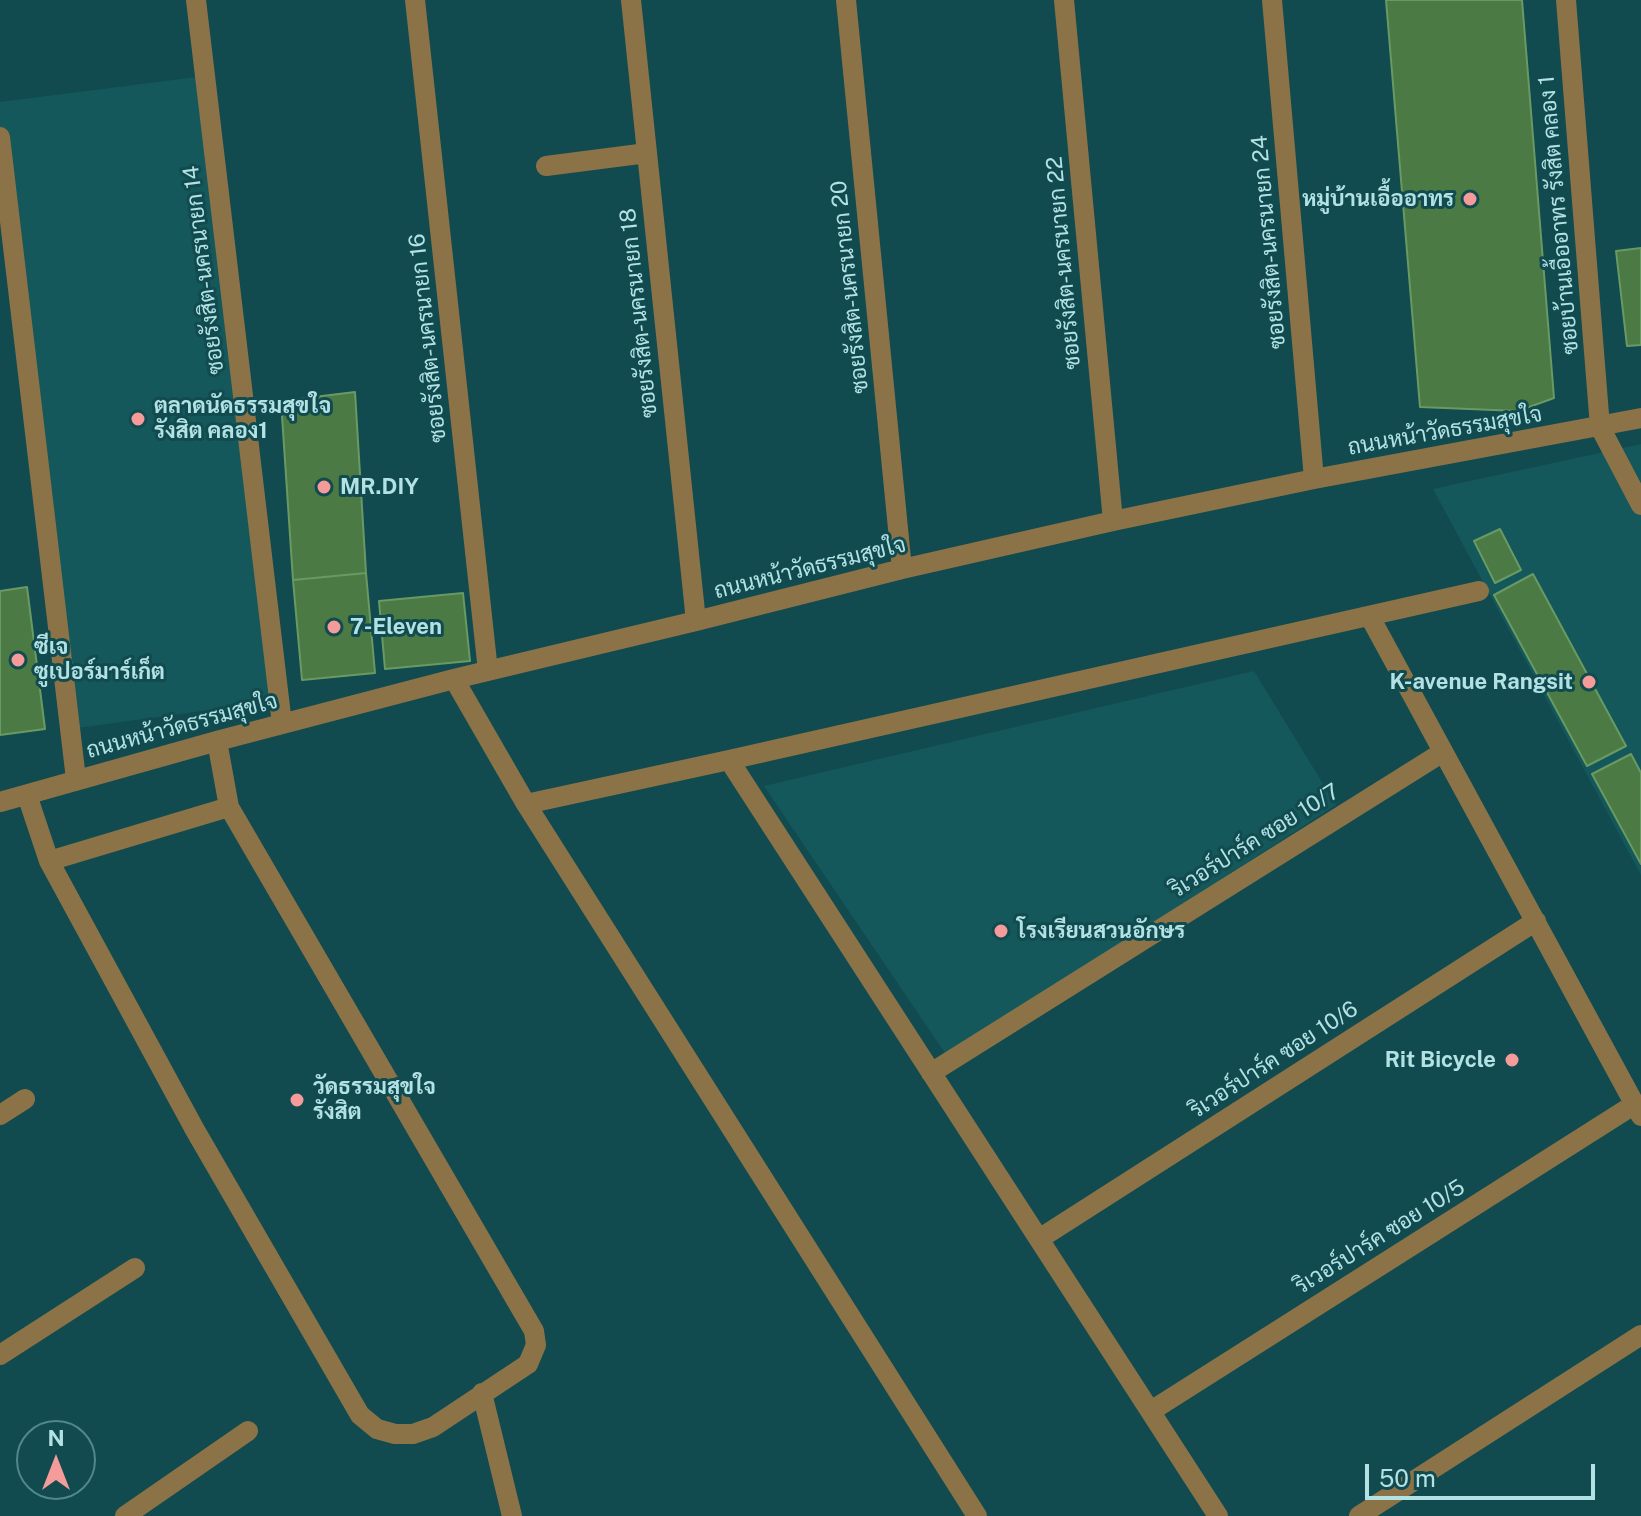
<!DOCTYPE html>
<meta charset="utf-8">
<style>
body{margin:0}
#map{position:relative;width:1641px;height:1516px;overflow:hidden;background:#114b4f;font-family:"Public Sans",sans-serif}
canvas{display:block}
.north{position:absolute;left:16px;top:1420px;width:80px;height:80px;box-sizing:border-box;background:#114b4f;border:2px solid #52878b;border-radius:50%;rotate:0deg;font-size:22px;font-weight:700;line-height:32px;text-align:center;color:#b3e2e5}
.north::after{content:'';display:block;margin:auto;width:28px;height:36px;background:#f59b99;clip-path:polygon(50% 0,100% 100%,50% 72%,0 100%)}
.scale{position:absolute;left:1365px;top:1464px;width:230px;height:36px;box-sizing:border-box;border:4px solid #b3e2e5;border-top:0;padding-left:10px;font-size:24px;line-height:28px;white-space:nowrap;color:#b3e2e5;-webkit-text-stroke:6px #114b4f;paint-order:stroke}
</style>
<div id="map">
<canvas width="1641" height="1516"></canvas>
<div class="north">N</div>
<div class="scale">50 m</div>
</div>
<script>
const ctx = document.querySelector('canvas').getContext('2d');
ctx.lineJoin = 'round';
function fillPath(path, color) {
  ctx.fillStyle = color;
  ctx.fill(path, 'evenodd');
}
function toPath(rows) {
  const path = new Path2D();
  for (const r of rows) {
    path.moveTo(r[0], r[1]);
    for (let i = 2; i < r.length; i += 2) path.lineTo(r[i], r[i + 1]);
  }
  return path;
}
function stroke(path, color, width, dash) {
  ctx.strokeStyle = color;
  ctx.lineWidth = width;
  ctx.lineCap = dash ? 'butt' : 'round';
  ctx.setLineDash(dash || []);
  ctx.stroke(path);
}
function write(font, color, halo, rows, align = 'center') {
  ctx.font = font + ' "Public Sans",Sarabun,sans-serif';
  ctx.lineWidth = 6;
  ctx.setLineDash([]);
  ctx.textBaseline = 'middle';
  ctx.strokeStyle = halo;
  ctx.fillStyle = color;
  for (const [text, x, y, turn = 0] of rows) {
    ctx.save();
    ctx.translate(x, y);
    ctx.rotate((+turn || 0) * Math.PI / 180);
    ctx.textAlign = isNaN(turn) ? turn : align;
    if (halo) ctx.strokeText(text, 0, 0);
    ctx.fillText(text, 0, 0);
    ctx.restore();
  }
}
fillPath(toPath([
 [205,76,275,701,70,729,0,137,0,102],
 [1641,444,1641,875,1433,489],
 [1254,671,1336,805,947,1056,764,786]
]), '#14585c');
const building = toPath([
 [1386,0,1522,0,1554,398,1518,411,1420,407,1386,0],
 [1641,248,1641,345,1627,346,1616,251,1641,248],
 [355,392,366,573,293,580,281,401,355,392],
 [1500,529,1521,570,1495,583,1474,541,1500,529],
 [366,573,375,673,302,680,293,580,366,573],
 [1533,574,1626,746,1587,766,1494,595,1533,574],
 [27,587,45,729,0,735,0,591,27,587],
 [463,593,470,661,385,669,379,601,463,593],
 [1631,754,1641,773,1641,864,1592,774,1631,754]
]);
fillPath(building, '#4b7a44');
stroke(building, '#699a63', 2);
stroke(toPath([
 [196,0,282,724],
 [415,0,488,671],
 [631,0,696,621],
 [846,0,902,569],
 [1064,0,1113,521],
 [1272,0,1314,479],
 [1566,0,1600,427,1641,505],
 [0,137,76,779],
 [546,166,647,153],
 [1370,617,1641,1116],
 [454,679,526,804,977,1516],
 [729,760,1218,1516],
 [27,795,49,861,195,1130,360,1415,377,1429,395,1434,413,1434,433,1427,528,1364,536,1345,534,1331,229,807,217,741],
 [0,802,217,741,454,679,696,621,902,569,1113,521,1314,479,1641,418],
 [526,804,729,760,1479,591],
 [49,861,229,807],
 [931,1073,1443,752],
 [0,1115,25,1099],
 [1039,1239,1536,921],
 [0,1355,135,1268],
 [482,1393,512,1516],
 [1151,1411,1635,1104],
 [125,1516,248,1431],
 [1359,1516,1641,1335]
]), '#8c7347', 20);
for (const [x, y, r, color] of [
 [1470,199,8,"#f59b99"],
 [138,419,8,"#f59b99"],
 [324,487,8,"#f59b99"],
 [334,627,8,"#f59b99"],
 [18,660,8,"#f59b99"],
 [1589,682,8,"#f59b99"],
 [1001,931,8,"#f59b99"],
 [1512,1060,8,"#f59b99"],
 [297,1100,8,"#f59b99"]
]) {
  const dot = new Path2D();
  dot.arc(x, y, r, 0, 2 * Math.PI);
  ctx.fillStyle = color;
  ctx.fill(dot);
  stroke(dot, '#114b4f', 3);
}
write('bold 22px', '#b3e2e5', '#114b4f', [
 ["หมู่บ้านเอื้ออาทร",1454,199,"right"],
 ["ตลาดนัดธรรมสุขใจ",154,406],
 ["รังสิต คลอง1",154,431],
 ["MR.DIY",340,487],
 ["7-Eleven",350,627],
 ["ซีเจ",34,647],
 ["ซูเปอร์มาร์เก็ต",34,672],
 ["K-avenue Rangsit",1573,682,"right"],
 ["โรงเรียนสวนอักษร",1017,931],
 ["Rit Bicycle",1496,1060,"right"],
 ["วัดธรรมสุขใจ",313,1087],
 ["รังสิต",313,1112]
], 'left');
write('22px', '#b3e2e5', '#114b4f', [
 ["ซอยบ้านเอื้ออาทร รังสิต คลอง 1",1559,215,-95],
 ["ซอยรังสิต-นครนายก 24",1269,242,-95],
 ["ซอยรังสิต-นครนายก 22",1064,263,-95],
 ["ซอยรังสิต-นครนายก 14",204,270,-97],
 ["ซอยรังสิต-นครนายก 20",850,287,-96],
 ["ซอยรังสิต-นครนายก 18",639,313,-96],
 ["ซอยรังสิต-นครนายก 16",428,338,-96],
 ["ถนนหน้าวัดธรรมสุขใจ",1445,431,-10],
 ["ถนนหน้าวัดธรรมสุขใจ",810,568,-14],
 ["ถนนหน้าวัดธรรมสุขใจ",182,726,-15],
 ["ริเวอร์ปาร์ค ซอย 10/7",1255,841,-32],
 ["ริเวอร์ปาร์ค ซอย 10/6",1274,1060,-33],
 ["ริเวอร์ปาร์ค ซอย 10/5",1380,1237,-32]
]);
</script>
